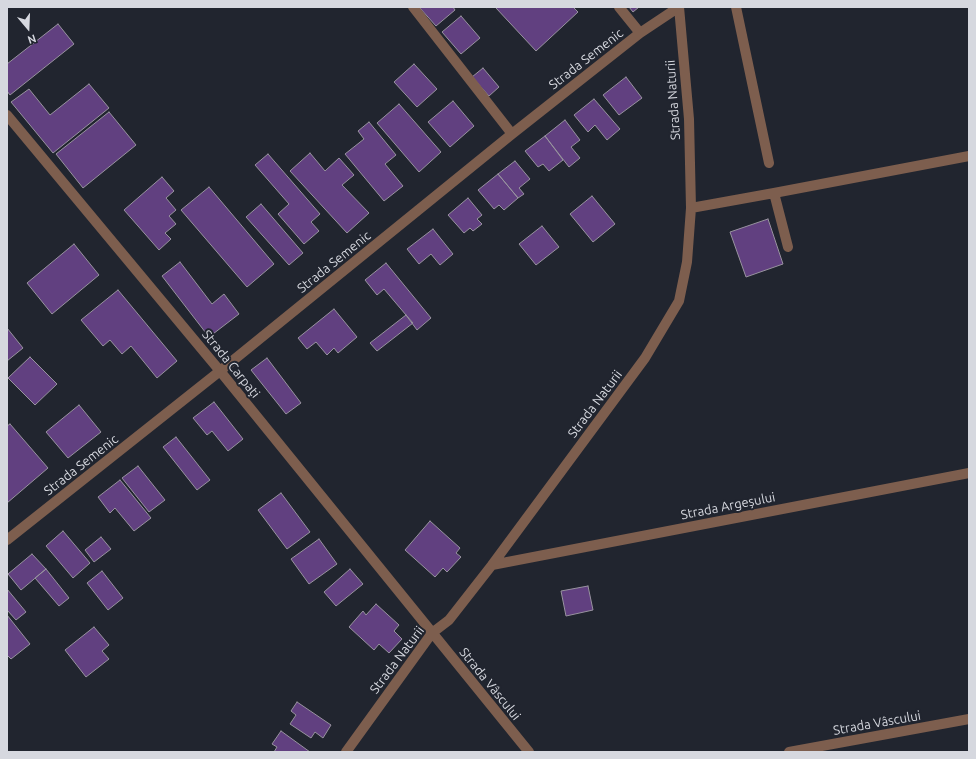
<!DOCTYPE html>
<meta charset="utf-8">
<style>
body{margin:0}
#map{position:relative;width:976px;height:759px;overflow:hidden;background:#21252f;font-family:Ubuntu,sans-serif}
canvas{display:block}
.frame{position:absolute;inset:0;border:8px solid #d6d8df;pointer-events:none}
.north{position:absolute;left:8px;top:8px;width:40px;height:40px;-webkit-text-stroke:3px #21252f;paint-order:stroke;rotate:161deg;font-size:11px;font-weight:700;line-height:16px;text-align:center;color:#d6d8df}
.north::after{content:'';display:block;margin:auto;width:14px;height:18px;background:#d6d8df;clip-path:polygon(50% 0,100% 100%,50% 72%,0 100%)}
</style>
<div id="map">
<canvas width="976" height="759"></canvas>
<div class="frame"></div>
<div class="north">N</div>
</div>
<script>
const ctx = document.querySelector('canvas').getContext('2d');
ctx.lineJoin = 'round';
function fillPath(path, color) {
  ctx.fillStyle = color;
  ctx.fill(path, 'evenodd');
}
function toPath(rows) {
  const path = new Path2D();
  for (const r of rows) {
    path.moveTo(r[0], r[1]);
    for (let i = 2; i < r.length; i += 2) path.lineTo(r[i], r[i + 1]);
  }
  return path;
}
function stroke(path, color, width, dash) {
  ctx.strokeStyle = color;
  ctx.lineWidth = width;
  ctx.lineCap = dash ? 'butt' : 'round';
  ctx.setLineDash(dash || []);
  ctx.stroke(path);
}
function write(font, color, halo, rows, align = 'center') {
  ctx.font = font + ' Ubuntu,sans-serif';
  ctx.lineWidth = 4;
  ctx.setLineDash([]);
  ctx.textBaseline = 'middle';
  ctx.strokeStyle = halo;
  ctx.fillStyle = color;
  for (const [text, x, y, turn = 0] of rows) {
    ctx.save();
    ctx.translate(x, y);
    ctx.rotate((+turn || 0) * Math.PI / 180);
    ctx.textAlign = isNaN(turn) ? turn : align;
    if (halo) ctx.strokeText(text, 0, 0);
    ctx.fillText(text, 0, 0);
    ctx.restore();
  }
}
const building = toPath([
 [419,7,453,7,455,10,436,26,419,7],
 [497,7,573,7,578,12,536,51,496,8,497,7],
 [629,7,639,7,633,12,629,7],
 [461,16,480,38,461,54,442,32,461,16],
 [58,24,74,44,10,95,7,91,7,64,58,24],
 [414,64,437,89,417,107,394,82,414,64],
 [483,68,499,87,489,96,472,77,483,68],
 [626,77,642,98,619,115,603,95,626,77],
 [89,84,109,108,53,153,11,102,29,89,50,115,89,84],
 [594,99,620,129,607,140,595,125,588,132,574,115,594,99],
 [453,101,474,126,450,147,428,122,453,101],
 [399,104,441,152,419,172,377,123,399,104],
 [109,112,136,145,83,188,56,154,109,112],
 [565,120,580,140,571,147,580,158,569,167,545,136,565,120],
 [369,122,396,155,385,164,403,186,384,201,345,154,364,139,358,131,369,122],
 [545,136,563,160,549,171,543,164,538,167,525,151,545,136],
 [310,153,325,171,339,158,354,175,342,185,369,213,347,233,290,171,310,153],
 [268,154,320,214,311,222,319,231,304,244,278,214,289,204,255,165,268,154],
 [515,161,530,179,519,188,524,194,518,198,498,174,515,161],
 [498,174,518,198,504,210,499,205,494,209,478,190,498,174],
 [162,177,174,191,166,198,176,210,169,216,176,224,165,233,171,239,159,250,124,210,162,177],
 [209,187,274,264,247,287,181,210,209,187],
 [592,196,615,224,593,242,570,214,592,196],
 [468,198,482,215,477,219,482,224,473,231,470,228,464,233,448,215,468,198],
 [261,204,303,253,289,265,246,217,261,204],
 [768,219,783,264,746,277,730,232,768,219],
 [542,226,559,247,536,265,519,244,542,226],
 [433,229,453,254,440,265,431,254,419,264,407,249,433,229],
 [74,244,99,275,52,314,27,283,74,244],
 [180,262,212,304,224,294,239,314,209,337,162,276,180,262],
 [386,263,431,318,417,330,406,315,384,289,377,295,365,280,386,263],
 [118,290,177,361,157,378,131,346,122,354,110,340,103,346,81,320,118,290],
 [334,309,357,337,338,353,334,348,327,355,316,342,307,349,298,338,334,309],
 [406,315,413,323,377,351,370,343,406,315],
 [7,328,23,348,7,361,7,328],
 [30,357,57,384,35,405,8,378,30,357],
 [267,358,301,403,286,414,251,370,267,358],
 [214,402,243,439,228,451,212,431,207,435,193,418,214,402],
 [79,405,101,432,68,458,46,432,79,405],
 [10,424,48,468,7,503,7,426,10,424],
 [176,437,210,480,197,490,163,447,176,437],
 [138,466,165,500,149,512,122,478,138,466],
 [120,480,151,518,134,531,115,508,110,513,98,497,120,480],
 [281,493,310,532,287,549,258,510,281,493],
 [430,521,460,548,456,553,461,557,447,572,443,568,435,577,405,550,430,521],
 [63,531,90,563,73,578,46,546,63,531],
 [101,537,111,549,94,562,85,550,101,537],
 [319,539,337,564,309,584,291,559,319,539],
 [32,554,46,569,21,590,8,574,32,554],
 [46,569,69,598,59,606,35,578,46,569],
 [350,569,363,584,336,606,324,592,350,569],
 [102,571,123,598,108,610,87,583,102,571],
 [588,586,593,610,566,616,561,591,588,586],
 [7,589,26,612,16,620,7,610,7,589],
 [376,604,399,625,394,631,402,639,389,653,379,644,374,650,349,627,363,611,366,615,376,604],
 [7,615,30,644,11,659,7,655,7,615],
 [94,627,109,645,102,651,109,659,86,677,65,650,94,627],
 [297,702,331,725,323,738,315,732,311,738,290,724,296,715,291,711,297,702],
 [281,731,310,752,274,752,277,747,272,744,281,731]
]);
fillPath(building, '#614080');
stroke(building, '#98939f', 1);
stroke(toPath([
 [413,7,512,134],
 [619,7,640,33],
 [736,7,769,163],
 [7,115,220,371,529,752],
 [774,193,788,247],
 [691,208,774,193,969,156],
 [7,540,220,371,512,134,640,33,679,7],
 [492,565,969,473],
 [346,752,432,633,449,620,492,565,645,358,679,301,687,262,691,208,689,119,679,7],
 [789,752,969,719]
]), '#7d5e4e', 10);
write('13px', '#d6d8df', '#21252f', [
 ["Strada Semenic",586,59,-38],
 ["Strada Naturii",673,100,-94],
 ["Strada Semenic",334,262,-39],
 ["Strada Carpați",231,364,51],
 ["Strada Naturii",595,404,-53],
 ["Strada Semenic",81,465,-38],
 ["Strada Argeșului",728,506,-11],
 ["Strada Naturii",397,660,-53],
 ["Strada Vâscului",490,684,51],
 ["Strada Vâscului",877,723,-10]
]);
</script>
